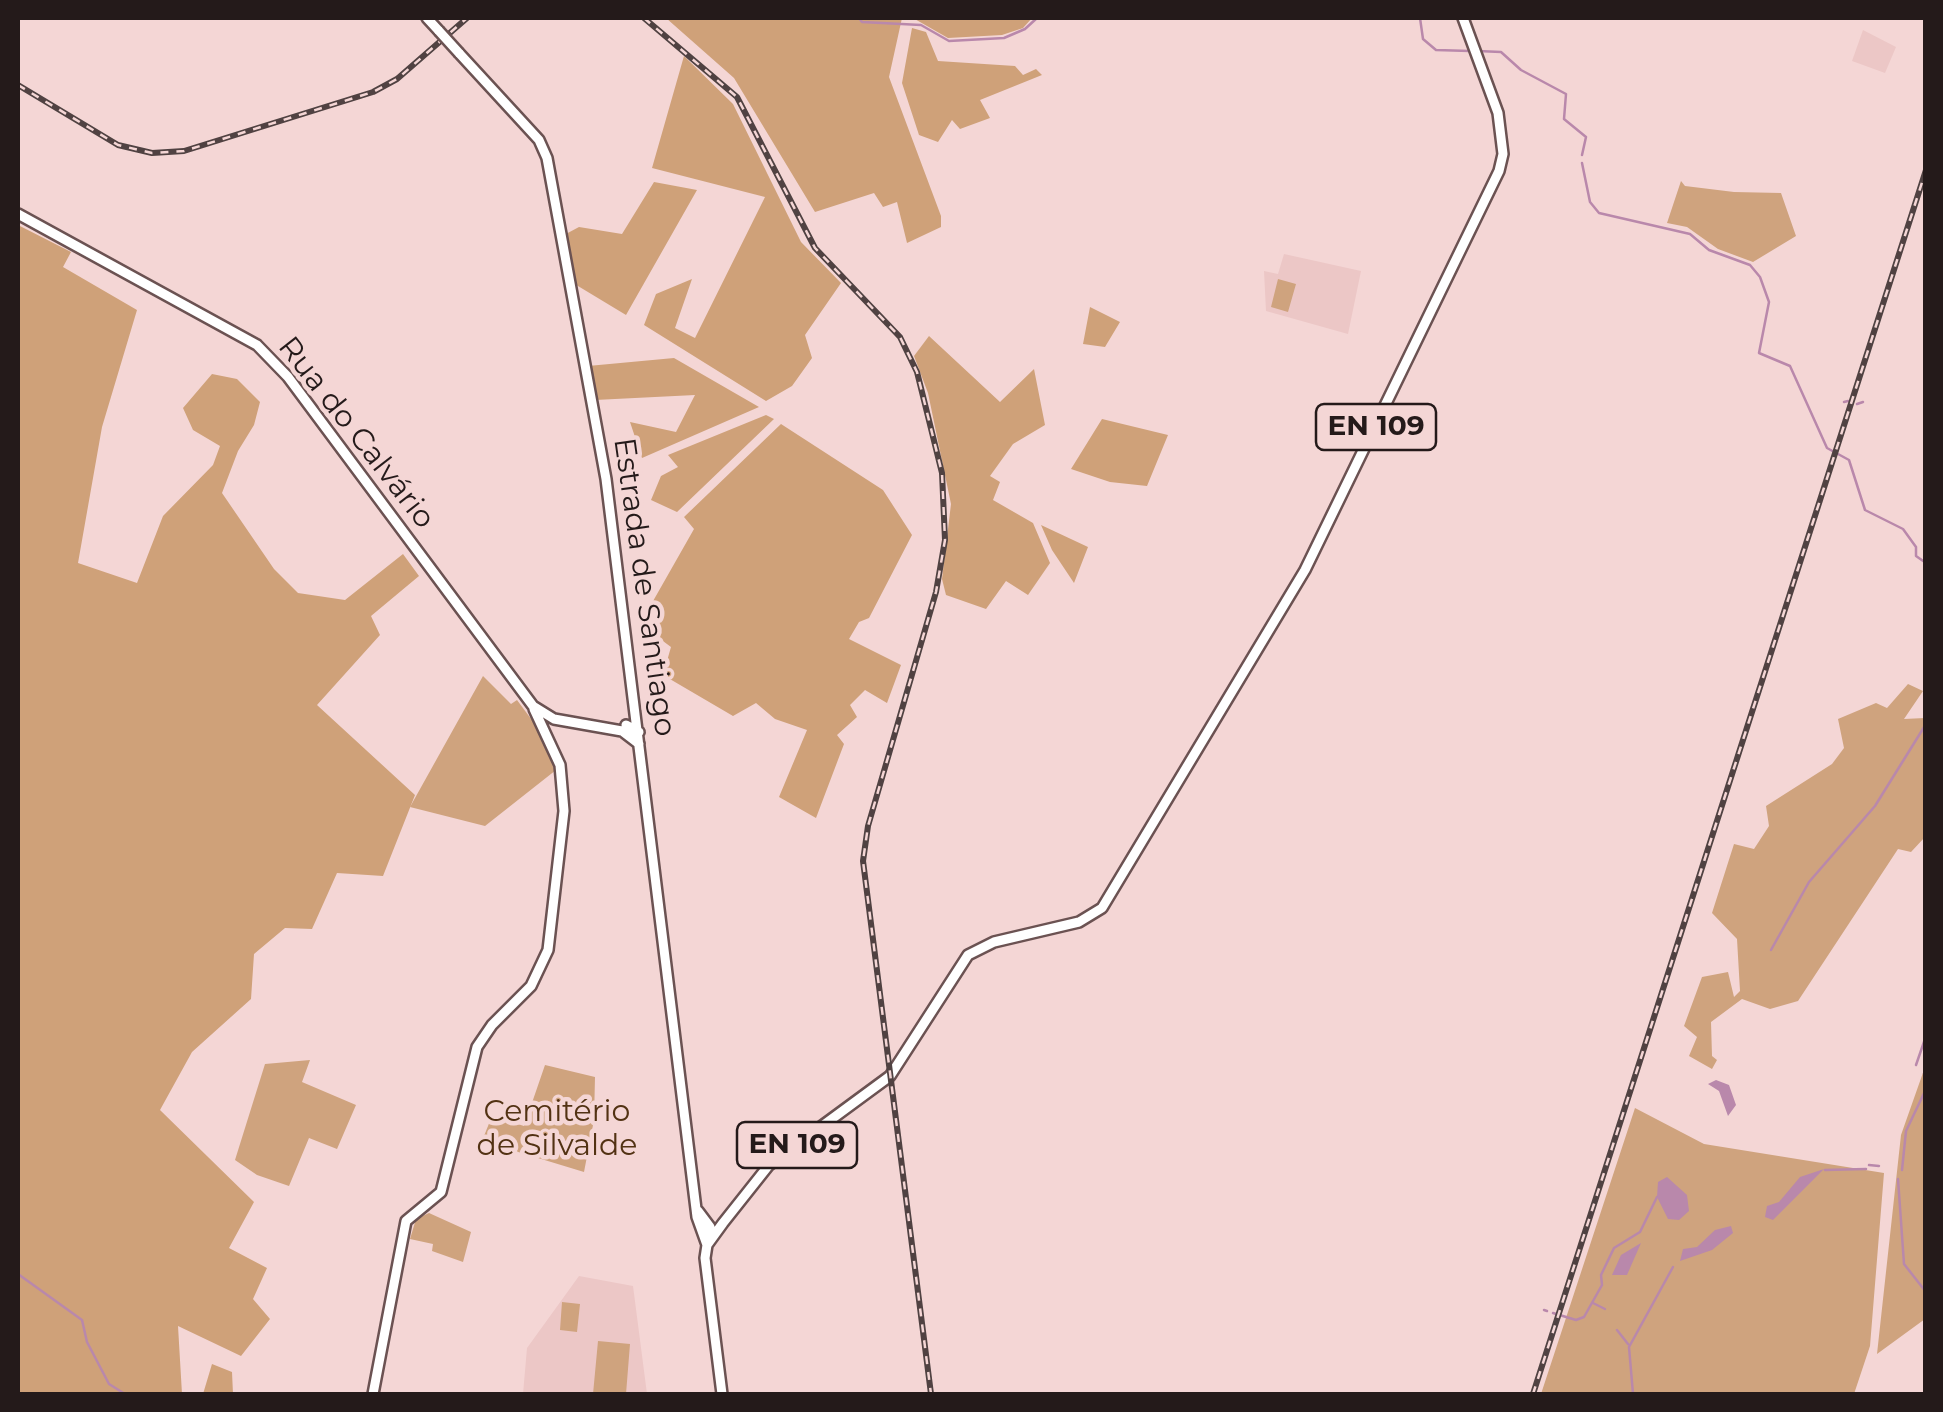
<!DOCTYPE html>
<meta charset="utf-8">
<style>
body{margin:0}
#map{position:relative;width:1943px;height:1412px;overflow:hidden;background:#f4d6d5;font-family:Montserrat,sans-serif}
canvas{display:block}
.frame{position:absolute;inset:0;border:20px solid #241a1a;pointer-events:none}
</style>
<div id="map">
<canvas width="1943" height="1412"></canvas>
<div class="frame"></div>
</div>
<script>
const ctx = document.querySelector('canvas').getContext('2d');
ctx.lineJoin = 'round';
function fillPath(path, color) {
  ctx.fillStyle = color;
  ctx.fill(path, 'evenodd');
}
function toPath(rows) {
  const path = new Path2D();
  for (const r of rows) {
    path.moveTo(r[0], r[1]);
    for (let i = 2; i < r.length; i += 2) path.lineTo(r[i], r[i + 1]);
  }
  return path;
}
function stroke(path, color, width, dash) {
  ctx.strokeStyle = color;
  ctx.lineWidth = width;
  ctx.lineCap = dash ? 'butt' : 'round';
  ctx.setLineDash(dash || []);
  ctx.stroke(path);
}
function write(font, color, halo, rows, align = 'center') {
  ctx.font = font + ' Montserrat,sans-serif';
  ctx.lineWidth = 9;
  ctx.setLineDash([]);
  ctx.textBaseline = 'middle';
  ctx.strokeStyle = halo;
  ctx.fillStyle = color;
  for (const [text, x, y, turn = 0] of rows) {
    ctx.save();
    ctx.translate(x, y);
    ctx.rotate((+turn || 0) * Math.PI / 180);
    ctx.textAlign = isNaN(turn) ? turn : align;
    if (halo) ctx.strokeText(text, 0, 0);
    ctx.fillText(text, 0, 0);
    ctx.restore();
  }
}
fillPath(toPath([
 [1863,30,1896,47,1885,73,1852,61],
 [1284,254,1361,271,1348,334,1266,311,1264,271,1278,274],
 [579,1276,633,1286,647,1394,523,1394,527,1348]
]), '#ecc7c6');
fillPath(toPath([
 [1681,181,1685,186,1734,192,1781,193,1796,236,1753,262,1718,249,1687,227,1667,223],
 [1278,279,1296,284,1288,312,1271,307],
 [483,676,511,704,517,700,543,735,556,770,485,826,410,807],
 [1908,684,1923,691,1904,719,1925,718,1925,837,1911,852,1898,849,1798,1001,1770,1009,1742,999,1711,1022,1712,1056,1717,1060,1712,1069,1689,1056,1697,1037,1684,1026,1702,977,1728,972,1734,997,1740,991,1737,939,1712,913,1734,844,1754,849,1769,826,1766,806,1832,764,1844,748,1838,719,1876,703,1887,708],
 [310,1060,302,1082,356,1105,337,1149,309,1138,289,1186,257,1175,235,1160,265,1064],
 [545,1065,595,1077,594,1120,584,1172,482,1141,492,1116,524,1126],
 [1925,1067,1925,1319,1877,1354,1901,1135],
 [1635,1108,1704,1144,1884,1173,1870,1346,1854,1394,1541,1394],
 [429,1213,471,1232,463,1262,432,1251,433,1244,410,1239,416,1219],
 [562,1302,580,1304,577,1332,560,1330],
 [598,1341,630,1344,626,1394,593,1394]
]), '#cfa37e');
fillPath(toPath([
 [666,18,902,18,889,77,941,216,941,227,907,243,897,202,883,207,874,193,815,212,734,78],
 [913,18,1032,18,1023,28,1002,35,948,38],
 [912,28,926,32,938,61,1015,66,1023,75,1036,69,1042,75,980,100,990,118,960,129,952,120,938,142,919,135,902,83],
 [684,56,733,104,801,242,841,283,805,335,812,358,792,386,766,401,644,325,656,294,692,279,675,328,695,338,765,197,652,168],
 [654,182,697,190,626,315,573,283,564,235,579,227,622,234],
 [18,225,71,252,63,267,137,310,102,427,78,563,137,583,163,516,213,465,220,446,193,430,183,408,212,374,237,379,260,402,254,425,238,451,222,493,274,569,298,593,345,600,403,554,419,576,371,616,380,635,317,705,415,795,383,876,337,873,312,929,285,928,254,954,251,999,192,1052,160,1110,254,1202,229,1248,267,1268,253,1299,270,1319,241,1356,178,1326,182,1394,18,1394],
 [1090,307,1120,322,1105,347,1083,344],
 [929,336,1000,402,1034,369,1045,425,1013,444,990,476,1000,482,993,500,1033,523,1050,563,1028,595,1006,581,986,609,946,595,942,579,951,504,928,393,914,356],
 [674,358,759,407,642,458,630,422,676,432,695,395,595,400,588,366],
 [766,415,774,419,677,512,651,500,661,476,678,467,668,455],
 [1102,419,1168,435,1147,486,1110,482,1071,469],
 [781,424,883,490,912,535,869,618,859,622,849,639,901,665,887,703,865,690,850,705,857,717,837,735,844,744,816,818,779,797,807,730,775,719,756,703,733,716,663,675,671,647,640,624,694,529,684,517],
 [1041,525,1088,547,1074,583,1052,550],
 [212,1364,232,1372,233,1394,203,1394]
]), '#cfa179');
fillPath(toPath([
 [1716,1080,1729,1085,1736,1105,1728,1116,1719,1091,1708,1084],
 [1824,1169,1773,1220,1765,1217,1767,1206,1779,1202,1800,1177],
 [1667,1177,1687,1195,1689,1211,1679,1220,1668,1219,1657,1197,1658,1182],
 [1731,1226,1733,1233,1712,1250,1680,1261,1683,1249,1697,1247,1715,1230],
 [1641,1243,1627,1275,1612,1275,1621,1255]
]), '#b988ab');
stroke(toPath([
 [859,18,862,22,921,25,949,41,1004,38,1025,29,1037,18],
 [1420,18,1423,39,1436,50,1470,51],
 [1478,51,1501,52,1521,70,1566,94,1564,119,1586,137,1582,155],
 [1582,163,1590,202,1599,213,1690,234,1709,250,1750,265,1760,277,1769,302,1759,353,1790,366,1827,448,1849,460,1865,510,1903,529,1916,547,1916,556,1926,563],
 [1844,402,1848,401],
 [1857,404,1863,402],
 [1771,950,1809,882,1875,806,1926,724],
 [1916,1065,1926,1036],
 [1924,1074,1926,1080],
 [1869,1165,1879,1166],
 [1825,1170,1866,1169],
 [1902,1170,1906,1131,1926,1089],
 [1898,1179,1904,1264,1926,1292],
 [18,1274,82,1320,87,1342,109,1384,125,1394],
 [1593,1303,1605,1309],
 [1544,1310,1547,1311],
 [1553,1313,1576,1320,1584,1317,1602,1285,1601,1275,1614,1248,1640,1232,1657,1197],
 [1617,1330,1628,1344],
 [1633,1394,1629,1347,1673,1267]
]), '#b988ab', 2.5);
const major = toPath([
 [427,18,439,31],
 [459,53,539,140,547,158,606,479,697,1217,707,1245],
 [18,214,257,345,288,377,533,706,554,719,622,731,639,744],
 [626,725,639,732],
 [698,1211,710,1227,712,1238],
 [373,1394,406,1221,441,1192,477,1047,492,1025,531,986,548,950,564,811,560,765,534,709],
 [722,1394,705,1258,707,1245,723,1223,769,1165,890,1076,968,955,994,942,1079,922,1102,908,1305,570,1499,171,1503,154,1498,113,1463,18]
]);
stroke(major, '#6b5252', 14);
stroke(major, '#fff', 9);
const rail = toPath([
 [644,18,737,97,815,248,900,337,917,372,942,473,945,540,936,592,868,826,863,861,931,1394],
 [18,85,118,145,152,153,184,151,373,92,397,79,467,18],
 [1533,1394,1926,170]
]);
stroke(rail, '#504242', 6);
stroke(rail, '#f4d6d5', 2.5, [8]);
const majorBridge = toPath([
 [439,31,459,53]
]);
stroke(majorBridge, '#6b5252', 14, []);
stroke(majorBridge, '#fff', 9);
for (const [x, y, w] of [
 [1376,427,120],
 [797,1145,120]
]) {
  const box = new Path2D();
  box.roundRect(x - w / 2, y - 23, w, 46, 8);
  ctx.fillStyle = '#f4d6d5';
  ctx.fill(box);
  stroke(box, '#241a1a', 2.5);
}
write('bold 28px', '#241a1a', null, [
 ["EN 109",1376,427],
 ["EN 109",797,1145]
]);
write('30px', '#241a1a', '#f4d6d5', [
 ["Rua do Calvário",356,433,52],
 ["Estrada de Santiago",644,587,82]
]);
write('30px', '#523213', '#f4d6d5', [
 ["Cemitério",557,1112],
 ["de Silvalde",557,1146]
]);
</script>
